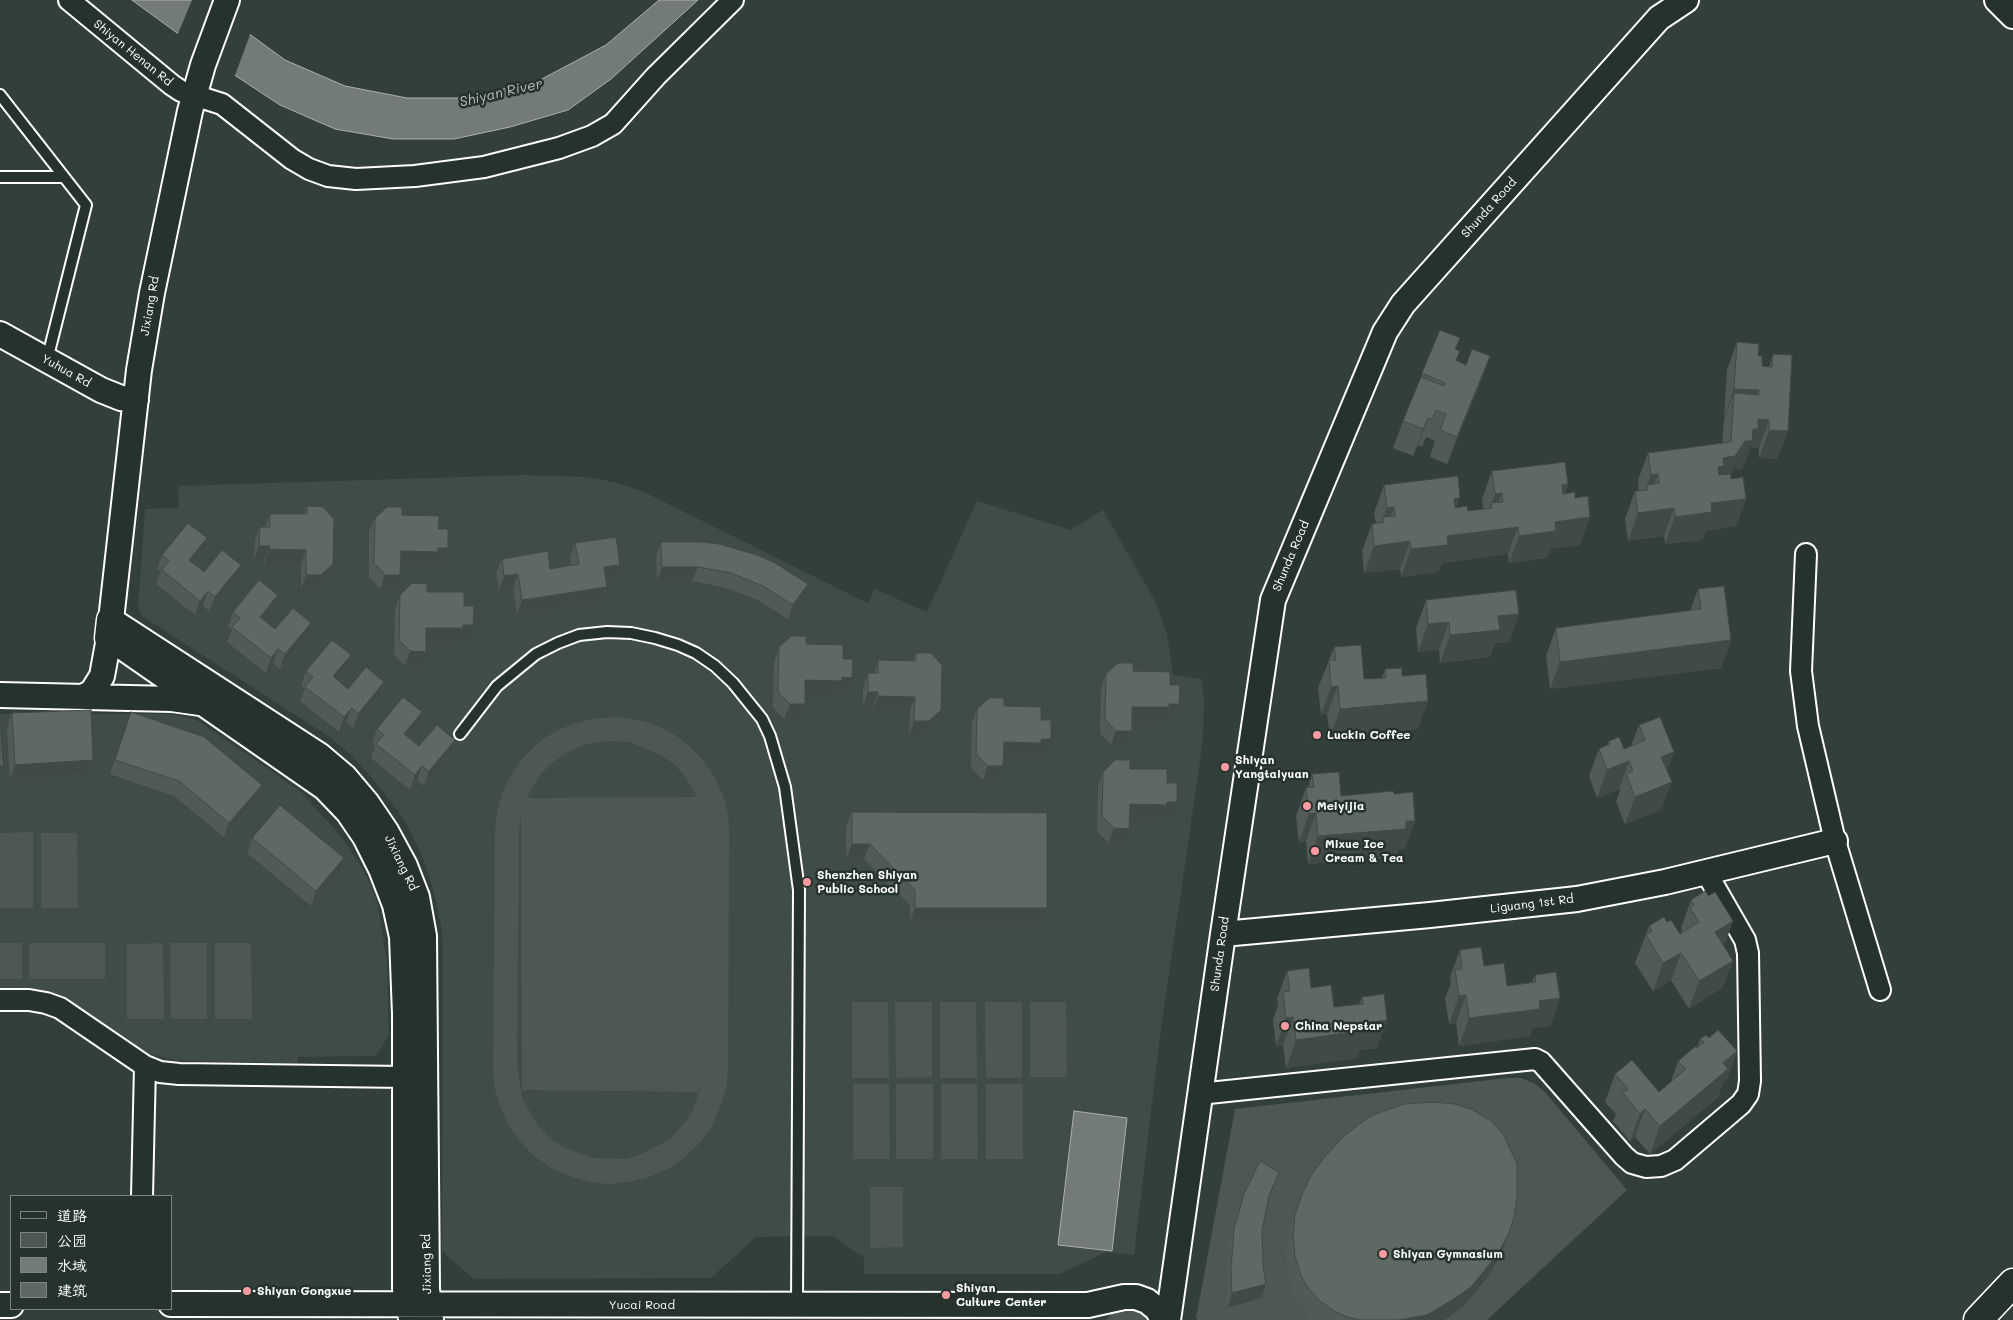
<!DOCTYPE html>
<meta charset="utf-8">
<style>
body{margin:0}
#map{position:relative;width:2013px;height:1320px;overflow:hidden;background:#333f3a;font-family:Mali,"LXGW WenKai TC",sans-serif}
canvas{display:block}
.legend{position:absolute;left:10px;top:1195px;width:162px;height:115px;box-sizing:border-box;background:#26332d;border:1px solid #7d8581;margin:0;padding:6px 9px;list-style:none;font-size:15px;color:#fff}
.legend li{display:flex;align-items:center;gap:10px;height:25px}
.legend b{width:25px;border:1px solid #7d8581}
</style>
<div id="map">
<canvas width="2013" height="1320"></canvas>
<ul class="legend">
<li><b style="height:6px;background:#26332d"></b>道路</li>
<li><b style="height:14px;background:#4d5853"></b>公园</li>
<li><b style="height:14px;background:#737b78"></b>水域</li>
<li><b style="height:14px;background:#5f6964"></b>建筑</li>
</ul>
</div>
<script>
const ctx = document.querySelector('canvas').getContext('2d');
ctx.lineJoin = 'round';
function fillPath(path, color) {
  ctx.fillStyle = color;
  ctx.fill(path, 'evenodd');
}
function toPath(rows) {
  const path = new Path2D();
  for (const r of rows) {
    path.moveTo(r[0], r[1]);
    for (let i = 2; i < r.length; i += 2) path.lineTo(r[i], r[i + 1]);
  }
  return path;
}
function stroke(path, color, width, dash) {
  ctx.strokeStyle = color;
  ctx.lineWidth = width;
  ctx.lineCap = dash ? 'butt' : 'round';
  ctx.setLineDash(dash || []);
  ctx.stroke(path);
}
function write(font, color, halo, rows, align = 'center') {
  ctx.font = font + ' Mali,sans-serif';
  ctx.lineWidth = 5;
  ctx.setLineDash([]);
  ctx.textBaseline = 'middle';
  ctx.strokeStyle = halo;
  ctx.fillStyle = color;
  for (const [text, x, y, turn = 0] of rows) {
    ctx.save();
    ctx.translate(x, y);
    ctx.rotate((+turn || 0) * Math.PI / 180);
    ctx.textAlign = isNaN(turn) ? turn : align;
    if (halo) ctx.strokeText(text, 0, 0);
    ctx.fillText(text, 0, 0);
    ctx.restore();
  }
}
fillPath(toPath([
 [523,475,585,477,614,482,644,492,868,603,875,589,927,612,977,501,1071,530,1103,510,1156,603,1167,634,1173,675,1202,679,1204,703,1203,737,1198,775,1160,1036,1134,1255,1106,1252,1060,1274,864,1274,864,1258,833,1236,756,1237,711,1278,474,1279,442,1251,443,958,442,931,436,900,425,863,412,834,398,811,372,778,351,755,331,738,142,616,138,607,145,509,179,508,178,486],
 [0,714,171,714,185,717,196,720,218,734,300,791,341,836,361,866,371,885,378,906,387,961,389,1035,376,1056,298,1057,298,1063,178,1061,147,1053,52,994,30,990,0,990]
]), '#404c47');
fillPath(toPath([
 [613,717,633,719,653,724,672,733,688,745,703,760,714,776,723,795,728,814,729,834,728,1069,726,1088,720,1108,712,1126,700,1143,685,1157,668,1169,649,1177,630,1182,609,1184,589,1182,569,1176,551,1168,534,1156,520,1141,508,1124,500,1106,494,1086,493,1067,495,832,497,813,502,793,511,775,523,758,537,744,554,732,573,724,593,719],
 [613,741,629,742,659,754,673,763,684,775,697,797,527,798,532,787,541,774,553,762,566,753,581,746,597,742],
 [521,814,522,1090,698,1092,698,1089,700,1089,691,1114,681,1127,670,1139,642,1154,626,1159,593,1158,563,1147,550,1138,538,1126,522,1098,517,1066,519,833],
 [33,832,33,908,0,908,0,833],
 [41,833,77,833,78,908,41,908],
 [0,943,22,943,22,979,0,979],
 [29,943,105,943,105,979,29,979],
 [163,943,164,1019,127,1019,127,944],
 [170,943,207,943,207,1019,171,1019],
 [215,943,251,943,252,1019,215,1019],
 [852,1002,888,1002,889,1078,852,1078],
 [895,1002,932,1002,932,1077,896,1078],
 [940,1002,976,1002,977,1078,940,1078],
 [985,1002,1022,1002,1022,1078,986,1078],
 [1030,1002,1066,1002,1067,1077,1030,1077],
 [1507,1078,1521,1078,1535,1084,1544,1091,1627,1190,1487,1320,1198,1320,1196,1318,1235,1109],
 [853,1084,889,1084,890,1159,853,1159],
 [896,1084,933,1084,933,1159,896,1159],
 [941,1084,977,1084,978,1159,941,1159],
 [986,1084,1023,1084,1023,1159,986,1159],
 [870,1187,903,1187,903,1247,870,1248],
 [1124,1307,1141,1310,1152,1320,1106,1320,1115,1310]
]), '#4d5853');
const water = toPath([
 [132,0,203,0,285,60,345,86,407,98,467,98,540,80,606,45,659,0,698,0,611,79,568,110,510,127,454,139,393,139,335,129,280,105,236,76,132,0],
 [1074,1111,1127,1118,1112,1251,1058,1245,1074,1111]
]);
fillPath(water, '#737b78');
stroke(water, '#abb0ae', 1);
fillPath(toPath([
 [192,0,208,0,251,32,234,78,177,36]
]), '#333f3a');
const service = toPath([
 [0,95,86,205,47,360],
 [0,177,64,177],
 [460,734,497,686,536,654,558,643,579,635,607,632,631,633,655,638,678,645,696,653,715,666,733,683,762,719,770,736,785,787,799,890,797,1306]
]);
const minor = toPath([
 [69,0,172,85,181,91,222,104,292,159,309,169,328,176,356,179,415,176,484,167,559,148,592,136,613,124,656,76,733,0],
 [1806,554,1801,671,1808,726,1835,841,1880,990],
 [0,1000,29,1000,46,1003,60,1008,145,1066,160,1072,179,1074,405,1077],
 [1199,1094,1535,1059,1541,1062,1624,1156,1632,1163,1646,1167,1661,1166,1675,1160,1741,1104,1748,1094,1750,1081,1748,953,1745,940,1706,872],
 [142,1196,145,1066]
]);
const tertiary = toPath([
 [227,0,203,65,190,111,152,293,139,370,111,620,319,755,345,777,367,803,386,831,405,866,417,897,424,936,427,1289,431,1320],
 [1997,0,2013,16],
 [0,334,101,390,121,398,136,400],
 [0,695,172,699,200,703],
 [85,696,92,692,102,676,109,638,325,788,348,812,365,837,381,869,395,905,402,937,405,1014,405,1289,411,1318],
 [1223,934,1430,915,1577,899,1665,882,1835,841],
 [171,1304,1073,1305,1088,1305,1124,1297,1136,1297,1147,1301,1157,1309,1163,1320],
 [0,1305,11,1305],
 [1168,1320,1223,934,1273,600,1385,332,1403,304,1659,18,1686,0]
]);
const secondary = toPath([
 [109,638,111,620]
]);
const motorway = toPath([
 [1978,1320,2013,1283]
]);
stroke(service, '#fff', 14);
stroke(minor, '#fff', 24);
stroke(tertiary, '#fff', 28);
stroke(secondary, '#fff', 31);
stroke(motorway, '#fff', 31);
stroke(service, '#26332d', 10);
stroke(minor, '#26332d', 20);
stroke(tertiary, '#26332d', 24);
stroke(secondary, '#26332d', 28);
stroke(motorway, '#26332d', 28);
fillPath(toPath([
 [1440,330,1460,338,1456,349,1456,361,1466,365,1490,356,1480,383,1447,464,1430,457,1435,441,1426,437,1422,447,1418,445,1413,456,1393,448,1403,421],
 [1737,342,1758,356,1762,366,1769,367,1773,354,1788,431,1777,459,1759,458,1759,448,1751,447,1742,469,1734,468,1731,474,1731,479,1746,499,1736,526,1706,531,1702,540,1665,544,1664,536,1628,541,1625,519,1635,491,1639,491,1638,480,1648,453,1722,443,1724,421,1725,417,1724,417,1727,370],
 [1492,471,1568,484,1565,493,1580,545,1550,549,1546,558,1509,563,1508,554,1442,563,1438,572,1401,577,1400,569,1364,573,1362,551,1372,524,1376,523,1374,513,1384,485,1468,511,1483,509,1482,499],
 [307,506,328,578,316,589,301,589,301,565,264,564,264,560,254,560,255,541,260,527,265,527,270,514,304,514],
 [402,515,438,529,448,548,443,563,434,562,433,566,401,565,400,575,395,589,380,589,369,577,369,532,375,518],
 [661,542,808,584,802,599,788,619,758,600,726,588,692,581,657,581,656,556],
 [575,543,615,579,606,581,607,587,602,601,517,615,513,588,499,590,496,573,502,559,550,569,571,565,570,558],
 [202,552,193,563,204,572,235,579,209,611,203,606,195,615,156,584,161,572,157,569,162,555],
 [1698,589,1731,640,1721,668,1550,689,1546,656,1556,628,1690,611],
 [427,592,468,639,459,639,458,643,426,642,421,666,405,666,394,654,395,609,400,595],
 [278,595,273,610,264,620,275,629,306,637,280,669,273,663,266,673,227,642,232,630,228,627,233,612],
 [1426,600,1519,614,1509,642,1495,643,1490,657,1440,663,1439,650,1418,652,1416,628],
 [806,644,843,659,847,692,838,692,837,695,805,695,799,719,784,719,773,707,774,662,779,647],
 [1334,647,1364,679,1382,678,1385,669,1402,676,1418,729,1330,737,1327,714,1321,714,1318,688],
 [916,653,936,724,924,735,909,735,910,711,872,710,873,706,863,706,863,687,868,673,874,673,878,660,913,661],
 [351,655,346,669,337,680,348,689,384,682,379,696,353,728,346,722,339,732,300,701,305,689,301,686,306,671],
 [1133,671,1170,685,1174,719,1165,718,1164,722,1132,721,1126,745,1111,745,1100,733,1101,688,1106,674],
 [1004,706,1041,720,1046,754,1037,754,1035,757,1003,756,998,780,983,780,971,768,972,723,977,709],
 [131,712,256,799,224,837,174,796,110,774],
 [12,713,88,775,10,779,7,728],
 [1639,725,1667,771,1661,810,1625,824,1616,802,1620,791,1619,789,1597,798,1589,776,1599,749,1607,745,1609,741,1624,749,1631,746],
 [416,727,408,737,419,746,455,740,450,754,424,786,417,780,410,790,371,758,375,746,372,743,377,729],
 [1130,769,1167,783,1171,816,1162,816,1161,820,1129,819,1124,843,1108,843,1097,831,1098,786,1103,772],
 [1312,774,1341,796,1394,794,1415,821,1405,848,1399,849,1396,857,1308,864,1306,841,1299,842,1296,816,1306,788,1308,788],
 [852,812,1047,908,1042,923,910,922,910,905,864,859,846,859,846,826],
 [252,838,339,872,311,906,247,853],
 [1708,896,1733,921,1724,946,1733,961,1722,988,1689,1009,1671,980,1653,991,1635,963,1649,926,1667,922,1680,934,1682,930,1681,928,1691,900],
 [1460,950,1484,966,1507,986,1532,982,1535,975,1560,998,1550,1026,1533,1028,1530,1036,1459,1046,1456,1023,1449,1024,1445,998,1451,984,1450,977],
 [1287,971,1311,988,1334,1007,1359,1004,1362,997,1387,1020,1377,1048,1360,1050,1357,1058,1286,1068,1283,1045,1276,1046,1273,1020,1278,1005,1277,999],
 [1709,1038,1737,1051,1727,1079,1723,1083,1718,1097,1650,1154,1635,1137,1630,1141,1613,1121,1616,1114,1605,1102,1615,1074,1659,1092,1671,1082,1678,1061,1697,1048,1700,1039],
 [1279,1172,1268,1200,1262,1230,1263,1266,1266,1284,1261,1298,1227,1308,1226,1283,1229,1243,1239,1208,1244,1194],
 [1301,1197,1508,1235,1501,1254,1490,1274,1464,1306,1450,1316,1444,1320,1313,1320,1302,1308,1294,1294,1288,1275,1286,1254,1288,1234]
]), '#525a56');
fillPath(toPath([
 [1490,356,1480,383,1447,464,1457,437],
 [1734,389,1759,390,1749,418,1734,393,1725,417,1724,417],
 [1428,418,1418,445,1413,456,1423,429],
 [1758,419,1769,420,1759,448,1751,447,1742,469,1734,468,1725,484,1717,485,1718,467,1723,458,1745,441,1753,429],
 [1769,430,1788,431,1777,459,1759,458],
 [1658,474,1648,502,1647,485,1651,475],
 [1568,484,1558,512,1562,485],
 [1502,493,1492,521,1491,504,1495,494],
 [1460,498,1450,526,1454,499],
 [1746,499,1736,526,1706,531,1702,540,1665,544,1675,517,1711,503],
 [1394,507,1384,535,1383,519,1387,508],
 [1674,508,1664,536,1628,541,1638,513],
 [1590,517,1580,545,1550,549,1546,558,1509,563,1519,536,1555,522],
 [1518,527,1508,554,1442,563,1438,572,1401,577,1411,549,1447,536],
 [207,538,202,552,184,574,189,560],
 [1410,541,1400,569,1364,573,1374,546],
 [259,546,270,546,264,560,254,560],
 [438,548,448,548,443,563,434,562,433,566,396,565,401,551],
 [269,549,306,550,301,565,264,564],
 [333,564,328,578,316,589,301,589,306,575],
 [241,565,235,579,209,611,215,597],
 [620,565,615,579,599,582,604,567],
 [662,567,698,567,692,581,657,581],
 [518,574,513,588,499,590,504,576],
 [385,575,400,575,395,589,380,589],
 [808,584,802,599,788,619,793,605],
 [607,587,602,601,517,615,522,600],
 [208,591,203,606,195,615,200,601],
 [278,595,273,610,254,632,260,617],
 [1519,614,1509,642,1495,643,1490,657,1440,663,1450,635,1498,616],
 [1449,622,1439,650,1418,652,1428,624],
 [311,623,306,637,280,669,285,654],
 [463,625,473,625,468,639,459,639,458,643,421,642,426,628],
 [1731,640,1721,668,1550,689,1560,662],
 [278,649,273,663,266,673,271,658],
 [410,651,426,652,421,666,405,666],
 [351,655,346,669,328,691,333,676],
 [842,677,852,678,847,692,838,692,837,695,800,695,805,680],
 [384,682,379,696,353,728,358,714],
 [1338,686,1327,714,1321,714,1331,687],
 [868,692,878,692,873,706,863,706],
 [878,696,915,697,910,711,872,710],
 [1428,701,1418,729,1330,737,1340,709],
 [790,704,805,704,799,719,784,719],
 [1169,704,1179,704,1174,719,1165,718,1164,722,1127,721,1132,707],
 [352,708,346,722,339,732,344,717],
 [941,710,936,724,924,735,909,735,914,721],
 [422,712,416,727,399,749,404,734],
 [1116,731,1132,731,1126,745,1111,745],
 [1041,739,1051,739,1046,754,1037,754,1035,757,998,756,1004,742],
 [455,740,450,754,424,786,429,771],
 [1674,752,1664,779,1661,757],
 [93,760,88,775,10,779,15,765],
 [1629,761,1619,789,1597,798,1607,770],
 [0,766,3,766,0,773],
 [422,766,417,780,410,790,415,775],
 [988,766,1003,766,998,780,983,780],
 [1672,782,1661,810,1625,824,1635,797],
 [262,785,256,799,224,837,229,823],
 [1167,802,1177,802,1171,816,1162,816,1161,820,1124,819,1130,804],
 [1316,813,1306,841,1299,842,1309,814],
 [1406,821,1415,821,1405,848,1399,849,1396,857,1308,864,1318,836],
 [1114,828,1129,829,1124,843,1108,843],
 [852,844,870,844,864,859,846,859],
 [344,858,339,872,311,906,316,891],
 [915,908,1047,908,1042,923,910,922],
 [1733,921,1723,949,1715,932],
 [1681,953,1671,980,1653,991,1663,963],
 [1733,961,1722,988,1689,1009,1699,981],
 [1466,995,1456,1023,1449,1024,1459,996],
 [1560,998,1550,1026,1533,1028,1530,1036,1459,1046,1469,1018,1539,1001],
 [1293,1017,1283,1045,1276,1046,1286,1018],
 [1387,1020,1377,1048,1360,1050,1357,1058,1286,1068,1296,1040,1366,1023],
 [1737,1051,1727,1079,1723,1083,1718,1097,1650,1154,1660,1126,1723,1063],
 [1645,1109,1635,1137,1630,1141,1640,1114],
 [1279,1172,1274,1186,1264,1210,1269,1196],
 [1508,1235,1501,1254,1490,1274,1464,1306,1450,1316,1444,1320,1398,1320],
 [1266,1284,1261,1298,1227,1308,1232,1293]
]), '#424a46');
const building = toPath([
 [1440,330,1460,338,1455,349,1460,351,1456,360,1466,365,1472,349,1490,356,1457,437,1440,430,1446,414,1436,410,1432,419,1428,418,1423,429,1403,421,1421,377,1444,386,1445,383,1422,373,1440,330],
 [1737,342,1759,344,1758,356,1762,356,1762,366,1772,367,1773,354,1792,355,1788,431,1769,430,1769,420,1758,419,1758,429,1753,429,1752,441,1745,441,1735,456,1723,458,1724,466,1718,467,1719,475,1731,474,1731,479,1743,477,1746,499,1711,503,1712,512,1675,517,1674,508,1638,513,1635,491,1648,490,1647,485,1659,483,1658,474,1651,475,1648,453,1731,442,1734,393,1759,395,1759,390,1734,389,1737,342],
 [1565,462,1568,484,1562,485,1563,494,1575,492,1575,498,1588,496,1590,517,1555,522,1556,531,1519,536,1518,527,1447,536,1448,545,1411,549,1410,541,1374,546,1372,524,1384,522,1383,517,1395,516,1394,507,1387,508,1384,485,1458,476,1460,498,1454,499,1455,508,1467,506,1468,511,1492,508,1491,503,1503,502,1502,493,1495,494,1492,471,1565,462],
 [307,506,323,507,334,519,333,564,321,575,306,575,306,550,269,549,270,546,259,546,260,527,270,527,270,514,307,514,307,506],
 [387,507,402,507,402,515,439,516,438,529,448,529,448,548,438,548,438,552,401,551,400,575,385,575,374,563,375,518,387,507],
 [188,523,207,538,189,560,204,572,222,550,241,565,215,597,208,591,200,601,162,570,169,560,162,555,188,523],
 [616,537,620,565,604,567,607,587,522,600,518,574,504,576,502,559,548,551,550,569,579,564,575,543,616,537],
 [661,542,700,542,719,544,757,555,775,563,808,584,793,605,763,586,731,573,698,567,662,567,661,542],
 [259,580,278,595,260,617,275,629,293,608,311,623,285,654,278,649,271,658,232,627,240,618,233,612,259,580],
 [412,583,427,584,427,592,464,592,464,606,474,606,473,625,463,625,463,628,426,628,426,652,410,651,399,640,400,595,412,583],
 [1724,586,1731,640,1560,662,1556,628,1701,609,1698,589,1724,586],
 [1516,590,1519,614,1498,616,1500,630,1450,635,1449,622,1428,624,1426,600,1516,590],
 [791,636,806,636,806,644,843,645,843,659,853,659,852,678,842,677,842,681,805,680,805,704,790,704,778,692,779,647,791,636],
 [332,640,351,655,333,676,348,689,366,667,384,682,358,714,352,708,344,717,305,687,313,677,306,671,332,640],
 [1361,645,1364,679,1386,678,1385,669,1402,668,1402,676,1426,674,1428,701,1340,709,1338,686,1331,687,1329,660,1336,660,1334,647,1361,645],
 [916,653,931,653,942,665,941,710,929,721,914,721,915,697,878,696,878,692,868,692,868,673,878,673,878,660,916,661,916,653],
 [1118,663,1133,663,1133,671,1170,672,1170,685,1180,685,1179,704,1169,704,1169,707,1132,707,1132,731,1116,731,1105,719,1106,674,1118,663],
 [403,697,422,712,404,734,419,746,437,725,455,740,429,771,422,766,415,775,376,744,384,735,377,729,403,697],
 [989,698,1004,698,1004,706,1041,707,1041,720,1051,720,1051,739,1041,739,1041,743,1004,742,1003,766,988,766,976,754,977,709,989,698],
 [91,710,93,760,15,765,12,713,91,710],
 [131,712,204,737,262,785,229,823,179,781,115,760,131,712],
 [0,715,3,766,0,766,0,715],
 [1660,717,1674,752,1661,757,1672,782,1635,797,1626,774,1633,771,1629,761,1607,770,1599,749,1610,744,1609,741,1619,737,1624,749,1645,740,1639,725,1660,717],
 [1115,760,1130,760,1130,769,1167,769,1167,783,1177,783,1177,802,1167,802,1166,805,1130,804,1129,829,1114,828,1102,816,1103,772,1115,760],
 [1339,772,1341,796,1393,791,1394,794,1413,792,1415,821,1406,821,1406,829,1318,836,1316,813,1309,814,1306,788,1314,787,1312,774,1339,772],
 [280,805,344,858,316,891,252,838,280,805],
 [852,812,1047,813,1047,908,915,908,915,890,870,844,852,844,852,812],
 [1705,891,1708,896,1715,892,1733,921,1715,932,1733,961,1699,981,1681,953,1663,963,1646,935,1652,931,1649,926,1664,917,1667,922,1671,920,1680,934,1699,922,1690,908,1694,905,1691,900,1705,891],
 [1481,947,1484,966,1504,963,1507,986,1536,982,1535,975,1556,972,1560,998,1539,1001,1540,1009,1469,1018,1466,995,1459,996,1455,970,1462,969,1460,950,1481,947],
 [1309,968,1311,988,1331,985,1334,1007,1363,1004,1362,997,1384,994,1387,1020,1366,1023,1367,1030,1296,1040,1293,1017,1286,1018,1283,992,1290,991,1287,971,1309,968],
 [1718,1030,1737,1051,1723,1063,1728,1069,1660,1126,1645,1109,1640,1114,1623,1093,1628,1089,1615,1074,1632,1060,1659,1092,1686,1069,1678,1061,1696,1046,1697,1048,1704,1042,1700,1039,1706,1035,1709,1038,1718,1030],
 [1433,1102,1455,1104,1473,1110,1491,1121,1503,1134,1517,1164,1517,1197,1514,1217,1508,1235,1497,1255,1471,1287,1457,1297,1427,1315,1398,1320,1360,1320,1347,1317,1334,1311,1320,1301,1309,1289,1301,1276,1295,1256,1293,1235,1295,1215,1301,1197,1310,1177,1323,1159,1342,1138,1358,1125,1373,1115,1404,1104,1433,1102],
 [1260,1161,1279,1172,1269,1196,1262,1230,1263,1266,1266,1284,1232,1293,1231,1269,1234,1229,1244,1194,1260,1161]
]);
fillPath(building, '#5f6964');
stroke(building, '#424a46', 1);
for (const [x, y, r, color] of [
 [1317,735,5,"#ff9aa2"],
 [1225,767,5,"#ff9aa2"],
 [1307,806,5,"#ff9aa2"],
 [1315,851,5,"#ff9aa2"],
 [807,882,5,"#ff9aa2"],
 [1285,1026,5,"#ff9aa2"],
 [1383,1254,5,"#ff9aa2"],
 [247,1291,5,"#ff9aa2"],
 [946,1295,5,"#ff9aa2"]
]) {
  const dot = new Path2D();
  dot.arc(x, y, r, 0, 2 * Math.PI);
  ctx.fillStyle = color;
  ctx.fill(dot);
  stroke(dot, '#26332d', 2);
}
write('12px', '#fff', '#26332d', [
 ["Shiyan Henan Rd",133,53,39],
 ["Shunda Road",1489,208,-48],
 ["Jixiang Rd",150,306,-80],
 ["Yuhua Rd",66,371,29],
 ["Shunda Road",1291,556,-67],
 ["Jixiang Rd",401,863,64],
 ["Liguang 1st Rd",1532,904,-7],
 ["Shunda Road",1220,954,-82],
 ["Jixiang Rd",427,1264,-91],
 ["Yucai Road",642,1305]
]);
write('bold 12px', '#fff', '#26332d', [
 ["Luckin Coffee",1327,735],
 ["Shiyan",1235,760],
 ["Yangtaiyuan",1235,774],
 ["Meiyijia",1317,806],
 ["Mixue Ice",1325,844],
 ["Cream & Tea",1325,858],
 ["Shenzhen Shiyan",817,875],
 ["Public School",817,889],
 ["China Nepstar",1295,1026],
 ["Shiyan Gymnasium",1393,1254],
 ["Shiyan",956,1288],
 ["Culture Center",956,1302],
 ["Shiyan Gongxue",257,1291]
], 'left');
write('italic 14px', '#b9bdbc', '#26332d', [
 ["Shiyan River",501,93,-13]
]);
</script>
